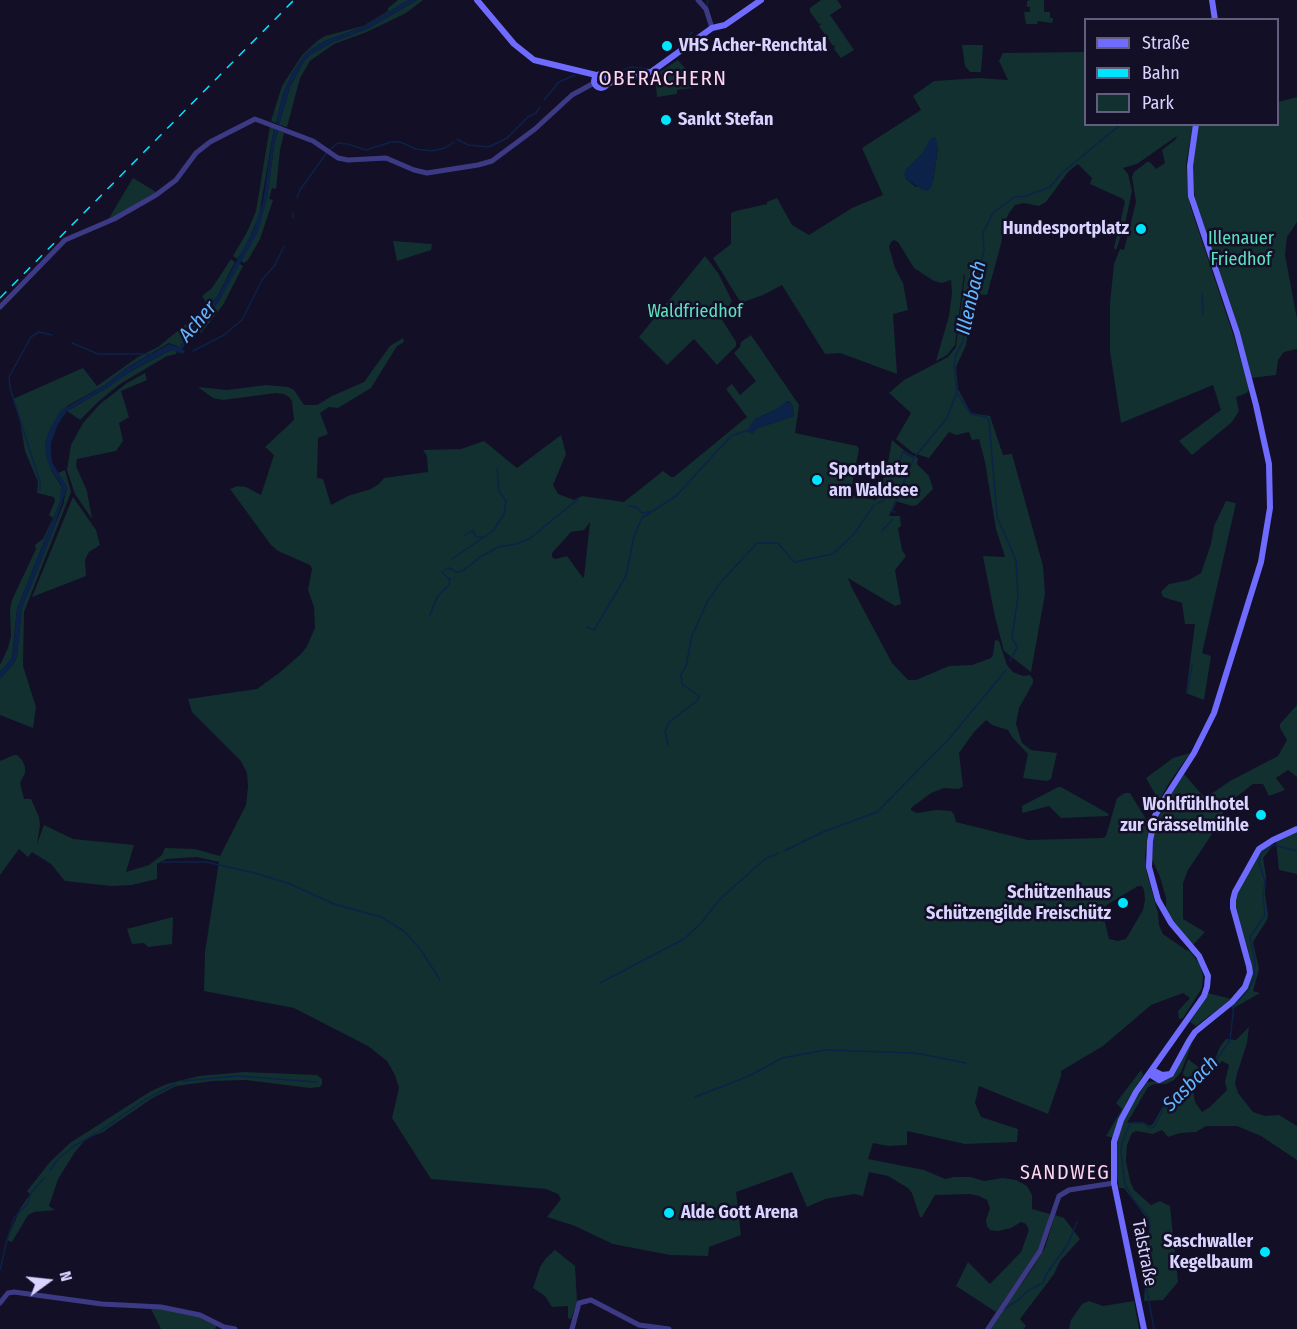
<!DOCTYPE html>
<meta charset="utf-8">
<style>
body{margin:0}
#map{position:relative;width:1297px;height:1329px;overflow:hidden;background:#130f26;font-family:"Fira Sans Condensed",sans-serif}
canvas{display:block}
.legend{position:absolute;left:1084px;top:18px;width:195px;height:108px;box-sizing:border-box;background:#130f26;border:2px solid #625e7d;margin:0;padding:8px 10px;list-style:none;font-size:18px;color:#d9d4ff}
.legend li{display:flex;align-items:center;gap:12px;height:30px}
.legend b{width:30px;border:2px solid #625e7d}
.north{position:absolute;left:18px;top:1251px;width:60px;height:60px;-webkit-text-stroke:4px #130f26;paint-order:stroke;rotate:75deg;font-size:16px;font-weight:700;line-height:24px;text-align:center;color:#d9d4ff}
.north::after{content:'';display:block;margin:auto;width:21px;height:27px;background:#d9d4ff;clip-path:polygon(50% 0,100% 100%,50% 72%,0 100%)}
</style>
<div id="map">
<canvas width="1297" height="1329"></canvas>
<ul class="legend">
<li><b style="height:8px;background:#6f6bff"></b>Straße</li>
<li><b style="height:8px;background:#00e5ff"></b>Bahn</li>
<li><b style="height:16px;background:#12302f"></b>Park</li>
</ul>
<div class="north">N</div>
</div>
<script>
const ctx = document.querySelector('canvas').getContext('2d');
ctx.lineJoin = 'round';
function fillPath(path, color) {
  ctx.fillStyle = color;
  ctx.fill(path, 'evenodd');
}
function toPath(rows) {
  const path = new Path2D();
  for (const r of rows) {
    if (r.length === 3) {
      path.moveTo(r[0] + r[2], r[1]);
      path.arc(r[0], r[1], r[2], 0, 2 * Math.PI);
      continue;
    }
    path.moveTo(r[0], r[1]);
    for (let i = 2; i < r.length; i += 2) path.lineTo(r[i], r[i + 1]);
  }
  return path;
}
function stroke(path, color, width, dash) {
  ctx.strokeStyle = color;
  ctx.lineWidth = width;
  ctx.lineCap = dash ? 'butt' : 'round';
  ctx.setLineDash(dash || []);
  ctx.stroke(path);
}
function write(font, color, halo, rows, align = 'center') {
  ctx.font = font + ' "Fira Sans Condensed",sans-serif';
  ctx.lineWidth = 5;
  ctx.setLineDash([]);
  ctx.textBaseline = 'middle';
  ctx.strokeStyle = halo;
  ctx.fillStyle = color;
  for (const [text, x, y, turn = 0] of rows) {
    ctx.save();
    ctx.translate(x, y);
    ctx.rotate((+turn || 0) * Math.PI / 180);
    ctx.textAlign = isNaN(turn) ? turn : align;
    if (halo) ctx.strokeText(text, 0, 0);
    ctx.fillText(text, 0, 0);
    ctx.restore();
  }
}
fillPath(toPath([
 [398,0,409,0,363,27,325,41,306,53,293,72,283,94,276,123,271,121,282,86,302,55,317,41,325,36,363,26,388,11,388,8],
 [417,0,423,0,406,13,367,32,334,44,310,61,300,78,287,127,279,125,290,87,304,61,311,54,333,42,369,28],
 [821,0,837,0,842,7,830,15,854,50,841,58,834,49,835,45,833,46,819,26,822,23,819,24,810,12,810,8],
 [1030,0,1044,0,1044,12,1050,12,1050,18,1053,18,1053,21,1051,23,1038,21,1037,24,1026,24,1024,12,1030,12,1030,7,1027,7,1027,1],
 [962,45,983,45,981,72,970,72,965,66],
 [1085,52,1086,124,1193,125,1186,164,1190,205,1233,334,1249,389,1247,393,1236,397,1239,411,1232,422,1192,455,1179,441,1221,410,1213,385,1121,423,1110,351,1110,303,1114,264,1120,249,1124,250,1136,202,1132,177,1134,172,1147,162,1150,162,1156,169,1165,163,1162,150,1175,140,1177,136,1137,164,1123,168,1128,174,1132,191,1125,224,1116,250,1114,248,1125,202,1123,199,1090,184,1092,178,1078,164,1068,172,1046,202,1039,206,1024,203,1015,205,1009,213,1004,224,1001,244,987,295,974,294,966,345,956,367,958,389,971,413,990,416,1003,455,1012,454,1043,566,1045,594,1031,672,1004,651,995,617,983,556,1005,557,996,529,985,462,979,439,972,440,969,432,956,435,949,432,929,458,913,453,896,439,911,413,889,393,904,380,948,357,956,347,965,274,964,274,955,345,947,355,936,361,949,316,952,293,951,280,942,283,934,281,914,268,898,242,894,240,891,242,889,247,895,268,903,283,908,310,893,314,897,374,840,353,825,354,782,285,763,295,741,303,713,258,731,244,731,213,736,211,767,204,767,202,777,198,792,225,809,235,852,208,883,195,862,148,921,110,913,96,934,81,980,78,1008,80,999,61,1003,53],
 [926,147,938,148,933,181,916,187,906,179,905,171,923,153],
 [678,60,688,72,693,88,677,90,677,94,657,97,655,75],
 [1297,97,1297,222,1287,237,1285,255,1297,319,1297,349,1284,352,1278,360,1276,375,1251,378,1232,308,1196,203,1191,171,1198,125,1278,124,1278,102],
 [270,126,274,128,259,216,246,246,237,259,233,256,247,232,256,211],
 [278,130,284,133,280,150,276,189,272,188,269,199,273,200,260,239,248,260,244,263,241,261,250,246,267,199,274,146],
 [133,178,156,192,108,220],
 [393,241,432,244,431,250,397,261],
 [705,256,718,273,732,301,721,318,736,342,736,346,717,365,694,339,667,365,639,337],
 [231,259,235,262,218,295,192,324,182,344,179,347,169,343,128,367,105,385,67,406,50,429,51,470,62,487,60,502,17,609,12,658,0,672,0,665,8,648,11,636,10,609,12,600,36,549,35,545,43,539,53,518,49,515,55,501,54,497,37,493,38,482,25,451,20,421,13,399,83,368,97,386,138,357,158,347,196,316,207,304,202,296,212,288],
 [239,263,243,266,223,305,201,333,196,329,219,301],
 [751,335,799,405,795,433,857,446,859,449,850,495,876,500,887,469,892,440,906,452,918,458,917,464,929,476,933,489,917,505,912,506,895,501,889,516,900,516,901,526,898,528,902,550,906,556,895,570,901,604,895,606,848,578,852,588,892,663,908,680,916,680,949,666,972,665,991,658,993,655,995,640,999,641,1007,665,1013,672,1023,676,1030,675,1033,679,1033,683,1019,708,1016,724,1022,743,1031,750,1057,753,1051,779,1047,781,1023,778,1028,754,1012,737,1008,730,992,725,986,720,974,732,959,753,963,786,959,789,944,788,931,793,911,808,911,810,917,813,936,810,951,811,954,814,956,822,1028,840,1103,838,1106,836,1117,798,1125,793,1130,793,1149,824,1145,855,1147,874,1158,913,1159,925,1163,934,1186,950,1190,951,1200,965,1203,976,1202,988,1183,1018,1179,1019,1178,1011,1190,998,1183,993,1151,1005,1103,1046,1061,1071,1061,1076,1048,1114,979,1086,975,1103,981,1117,1018,1129,1017,1142,965,1144,907,1131,907,1145,888,1146,873,1143,868,1159,924,1170,945,1179,954,1177,971,1177,984,1181,1003,1178,1016,1180,1027,1186,1032,1195,1032,1209,1050,1214,1044,1236,1036,1253,996,1312,956,1286,968,1262,990,1284,1021,1252,1029,1230,1026,1224,1021,1222,1011,1228,998,1231,990,1230,987,1226,986,1220,990,1208,987,1200,979,1196,970,1194,935,1195,922,1217,920,1217,912,1193,908,1188,888,1176,869,1172,863,1196,854,1194,825,1199,807,1207,792,1172,736,1192,741,1235,709,1247,708,1256,670,1255,613,1244,575,1226,547,1217,561,1199,558,1194,546,1189,431,1179,392,1118,399,1088,395,1075,387,1061,368,1046,294,1008,204,991,205,952,219,862,197,857,166,859,157,864,157,879,132,885,111,886,65,881,51,864,32,852,28,857,19,849,0,875,0,761,14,755,17,755,22,760,25,767,25,773,20,783,24,799,31,799,39,817,40,825,37,844,44,825,73,839,134,845,126,872,149,865,162,855,165,848,195,849,220,856,246,805,248,787,247,773,241,761,192,712,188,699,257,689,279,673,302,653,307,646,315,628,314,607,308,590,312,569,310,565,278,551,271,545,230,489,238,486,246,487,261,495,274,455,265,447,294,420,292,401,289,397,284,394,276,393,223,400,213,398,198,387,227,390,266,385,288,387,294,390,304,405,317,405,332,396,364,382,390,346,403,338,404,342,397,346,371,388,338,408,329,407,320,413,328,434,318,438,317,478,323,479,331,505,348,496,371,489,379,484,384,478,428,472,427,456,423,450,461,449,484,441,517,468,561,435,566,454,553,485,558,494,574,500,582,496,624,502,663,471,671,477,674,477,747,417,726,389,732,384,740,395,756,381,734,353,740,347,741,342],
 [788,401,792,404,794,416,755,429,755,419,777,409],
 [590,522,584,577,583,578,567,556,555,559,552,557,552,553,571,532,584,530],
 [1138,886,1142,886,1144,890,1145,900,1143,910,1126,939,1118,941,1109,939,1103,914,1105,906],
 [171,350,177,351,176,354,167,356,120,384,99,401,80,420,67,411,107,388,122,376],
 [145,373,147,380,121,391,129,417,119,423,123,441,116,451,77,459,76,466,87,491,92,519,75,494,67,470,71,445,83,423,100,404,127,383],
 [65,470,71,492,24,612,23,666,36,707,33,728,0,715,0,679,14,663,17,656,22,608,63,505,67,487,58,473],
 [73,497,96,530,100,545,89,552,85,560,86,576,32,597],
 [1226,501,1236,503,1202,653,1211,656,1204,700,1186,693,1195,624,1185,624,1182,603,1163,597,1161,592,1169,584,1189,580,1201,573,1211,544,1214,526],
 [1297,705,1297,777,1288,770,1276,778,1285,790,1269,796,1263,784,1253,784,1226,805,1218,825,1188,870,1183,883,1183,919,1205,932,1193,945,1172,921,1166,910,1166,898,1160,877,1152,859,1154,831,1163,805,1184,774,1205,798,1230,781,1278,756,1287,740,1280,728,1280,724],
 [1190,753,1169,783,1159,801,1146,778,1173,758],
 [1058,787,1061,787,1109,814,1108,816,1061,818,1049,806,1022,813,1022,806],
 [1297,831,1297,874,1279,870,1276,841],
 [1271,843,1271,848,1263,858,1266,876,1265,894,1268,915,1267,920,1253,942,1259,969,1253,991,1260,993,1232,1009,1231,1006,1252,973,1251,960,1235,908,1236,893,1260,852],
 [173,917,172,944,148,947,144,943,132,944,127,929],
 [1208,993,1231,999,1196,1026,1190,1022],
 [1249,1027,1247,1043,1237,1074,1235,1083,1238,1093,1253,1112,1265,1116,1279,1115,1297,1126,1297,1160,1261,1136,1237,1126,1206,1126,1196,1132,1180,1133,1168,1137,1162,1130,1153,1134,1136,1131,1132,1133,1127,1145,1126,1161,1130,1181,1134,1190,1151,1205,1160,1201,1170,1206,1178,1282,1163,1300,1144,1301,1149,1227,1148,1220,1124,1188,1119,1188,1117,1178,1116,1151,1120,1130,1126,1113,1147,1082,1163,1081,1169,1079,1175,1074,1186,1049,1195,1035,1181,1072,1174,1080,1166,1084,1154,1084,1148,1087,1127,1123,1143,1122,1150,1126,1153,1124,1167,1099,1183,1093,1187,1084,1193,1090,1195,1102,1202,1112,1210,1107,1227,1090,1225,1082,1229,1065,1222,1061,1212,1073,1192,1083,1184,1078,1183,1073,1188,1059,1201,1069,1206,1069,1215,1059,1220,1047,1226,1039,1236,1040],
 [1141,1070,1143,1075,1127,1101,1114,1138,1106,1136,1122,1109,1116,1103],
 [244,1072,317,1075,322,1079,322,1084,320,1087,310,1088,246,1080,213,1081,176,1086,151,1099,103,1132,86,1139,75,1152,58,1179,49,1206,55,1210,34,1212,28,1215,12,1242,7,1240,20,1209,30,1194,27,1191,50,1162,70,1143,151,1091,167,1084,199,1076],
 [1055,1215,1064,1218,1080,1239,1060,1261,1054,1274,1020,1319,1026,1326,1024,1329,989,1329,1030,1272,1045,1248],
 [555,1250,575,1266,577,1302,571,1319,568,1318,568,1306,552,1307,545,1296,533,1288,540,1267,546,1258],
 [1089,1301,1103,1306,1134,1301,1139,1329,1069,1329,1071,1320,1082,1304],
 [150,1307,200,1316,217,1325,215,1329,161,1329]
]), '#12302f');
fillPath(toPath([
 [409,0,417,0,369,28,333,42,311,54,304,61,290,87,279,125,276,123,283,94,293,72,306,53,325,41,363,27],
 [274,128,278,130,274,146,267,199,258,232,219,301,182,349,185,351,183,354,171,350,133,370,107,388,67,411,58,424,51,443,51,453,52,462,67,487,66,491,52,534,22,608,17,656,14,663,0,679,0,672,12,658,13,651,17,609,60,502,61,484,51,470,46,456,45,442,50,429,60,411,105,385,128,367,169,344,178,347,182,344,193,324,218,295,254,229,263,201],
 [933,137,936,138,938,148,933,181,931,188,928,191,923,190,906,179,904,175,905,171,923,153,929,140],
 [786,401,792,404,794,416,756,429,753,434,748,432,749,427,755,419,777,409]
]), '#0c2248');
stroke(toPath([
 [707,6,708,0],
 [681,45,692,32],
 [615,73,631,67,648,69],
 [544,100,559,82,575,75],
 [457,139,468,145,489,147,507,138,528,117,536,113,540,107],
 [297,198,300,190,328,151,338,143,347,144,366,150,391,142,400,142,416,149,432,151,445,148,454,142],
 [293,218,293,213],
 [1202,294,1203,314],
 [72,343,98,354,153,354],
 [193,351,224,335,242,320,262,280,275,265,284,246],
 [957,393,971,414,986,417,989,420,997,517,1016,560,1018,597,1012,637,1017,647,1010,661],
 [40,490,40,482,10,388,9,377,31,337,39,332,52,335],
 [878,503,883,501,903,452,914,458,947,418,957,392,954,365,956,355,963,341,967,317,984,251,983,233,993,213,1014,197,1026,196,1050,187,1062,173,1121,124],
 [629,506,636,507,642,513,650,512],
 [895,512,892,511,913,460],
 [882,531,892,520],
 [464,536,473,530,476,537,483,537],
 [452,559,493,531,504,514,506,501,499,491,497,468],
 [445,570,449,568,457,572,463,571,480,557,498,547,516,544,529,539,578,499],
 [442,572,448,578],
 [430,615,437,597,449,585,450,579,448,578],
 [587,627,594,630,626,576,634,536,642,518,676,496,731,436,748,430],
 [1187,693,1192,665],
 [668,745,665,731,669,722,697,701,699,696,682,684,681,675,686,666,692,636,707,602,721,582,757,543,778,543,794,562,833,554,854,534,874,505],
 [784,851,823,832,877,812,948,740,1006,670],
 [162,862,206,862,255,873,290,884,334,904,381,917,404,931,421,950,440,980],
 [600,983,684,939,701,923,720,899,765,859,779,853],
 [183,1081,238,1076,317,1082],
 [695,1097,749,1076,782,1058,825,1050,915,1053,966,1063],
 [50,1170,58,1159,74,1146,97,1133,146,1099,175,1084],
 [0,1270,7,1240,14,1218,27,1204,31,1193,44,1178],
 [1004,1309,1017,1301,1029,1290,1043,1283,1047,1273,1068,1244,1077,1222],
 [1154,1329,1146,1286,1151,1270,1148,1254,1150,1226,1149,1218,1133,1199,1125,1184,1121,1151,1122,1143,1127,1130,1131,1123,1143,1123,1150,1128,1154,1127,1168,1100,1185,1095,1192,1078,1199,1073,1208,1072,1230,1040,1234,1005,1249,989,1254,978,1255,960,1250,937,1265,915,1263,896,1265,881,1259,863,1261,854,1274,845,1297,851]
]), '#0c2248', 1.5);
stroke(toPath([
 [698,0,706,9,712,28],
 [0,307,65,240,114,219,156,195,176,180,196,153,210,142,255,119,313,141,338,158,348,160,386,158,414,170,427,173,478,165,492,161,535,129,572,95,594,83],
 [0,1303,8,1293,14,1292,102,1304,161,1307,200,1315,224,1327,235,1329],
 [572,1329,579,1303,591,1300,639,1325,669,1329],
 [988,1329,1040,1251,1059,1196,1069,1190,1114,1183]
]), '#3d3a85', 5);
stroke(toPath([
 [477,0,514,44,534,60,596,75],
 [1212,0,1215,20],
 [601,81,7],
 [607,84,626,77,651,72,712,28,725,25,761,0],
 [1152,1070,1162,1075,1171,1074],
 [1149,1074,1159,1080,1171,1074,1189,1041,1195,1032,1232,1002,1245,987,1250,973,1249,966,1233,908,1233,900,1235,892,1259,849,1273,840,1297,829],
 [1144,1329,1114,1183,1114,1142,1121,1120,1136,1092,1204,996,1207,987,1208,976,1199,956,1171,923,1158,900,1149,867,1150,841,1155,816,1162,803,1194,753,1214,713,1261,562,1270,508,1269,464,1256,405,1237,333,1191,196,1190,166,1196,124]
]), '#6f6bff', 6);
stroke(toPath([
 [0,298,294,0]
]), '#00e5ff', 1.5, [9, 8]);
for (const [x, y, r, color] of [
 [667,46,6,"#00e5ff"],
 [666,120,6,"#00e5ff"],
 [1141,229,6,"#00e5ff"],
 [817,480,6,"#00e5ff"],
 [1261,815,6,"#00e5ff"],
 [1123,903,6,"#00e5ff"],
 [669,1213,6,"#00e5ff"],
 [1265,1252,6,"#00e5ff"]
]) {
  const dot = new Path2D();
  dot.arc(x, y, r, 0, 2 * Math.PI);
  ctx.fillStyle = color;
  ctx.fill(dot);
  stroke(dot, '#130f26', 2);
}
write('bold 18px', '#d9d4ff', '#130f26', [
 ["VHS Acher-Renchtal",679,46],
 ["Sankt Stefan",678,120],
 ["Hundesportplatz",1129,229,"right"],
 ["Sportplatz",829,470],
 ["am Waldsee",829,491],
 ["Wohlfühlhotel",1249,805,"right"],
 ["zur Grässelmühle",1249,826,"right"],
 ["Schützenhaus",1111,893,"right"],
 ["Schützengilde Freischütz",1111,914,"right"],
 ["Alde Gott Arena",681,1213],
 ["Saschwaller",1253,1242,"right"],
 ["Kegelbaum",1253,1263,"right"]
], 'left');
write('18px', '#5fe0c0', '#130f26', [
 ["Illenauer",1241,239],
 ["Friedhof",1241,260],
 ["Waldfriedhof",695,312]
]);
write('18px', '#d9d4ff', '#130f26', [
 ["Talstraße",1144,1253,79]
]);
write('italic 20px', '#62b6ff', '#130f26', [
 ["Illenbach",972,298,-77],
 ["Acher",198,322,-49],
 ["Sasbach",1191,1084,-45]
]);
ctx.letterSpacing = '1.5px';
write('20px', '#ffd6f0', '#130f26', [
 ["SANDWEG",1065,1173]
]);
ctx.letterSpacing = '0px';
ctx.letterSpacing = '1.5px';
write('21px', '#ffd6f0', '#130f26', [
 ["OBERACHERN",663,79]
]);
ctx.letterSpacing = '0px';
</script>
